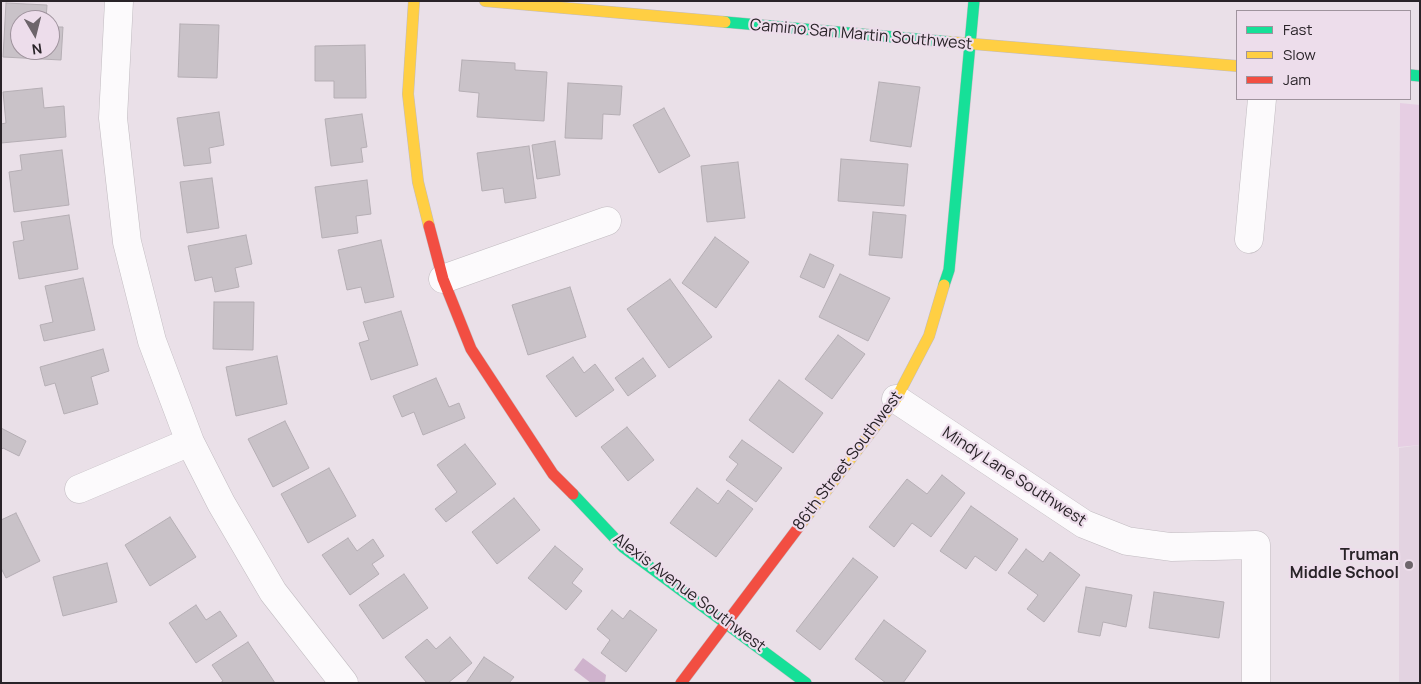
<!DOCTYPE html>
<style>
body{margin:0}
#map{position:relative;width:1421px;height:684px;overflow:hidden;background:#eae0e8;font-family:Manrope,sans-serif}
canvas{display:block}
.frame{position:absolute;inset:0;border:2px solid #292328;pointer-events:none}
.legend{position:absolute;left:1236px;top:10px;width:175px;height:90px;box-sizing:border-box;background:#edddeb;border:1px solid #9f939d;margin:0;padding:6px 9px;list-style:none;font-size:15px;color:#292328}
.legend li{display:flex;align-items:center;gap:10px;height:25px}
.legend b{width:25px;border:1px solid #9f939d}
.north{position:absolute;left:10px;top:10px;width:50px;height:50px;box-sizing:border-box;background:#edddeb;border:1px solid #9f939d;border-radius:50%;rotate:172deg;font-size:14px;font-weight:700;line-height:20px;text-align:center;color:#292328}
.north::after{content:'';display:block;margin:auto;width:18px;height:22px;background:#6d656b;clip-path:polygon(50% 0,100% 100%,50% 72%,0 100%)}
</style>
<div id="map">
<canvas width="1421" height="684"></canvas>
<div class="frame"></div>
<ul class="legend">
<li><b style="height:6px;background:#16e098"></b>Fast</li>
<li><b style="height:6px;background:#ffcf43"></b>Slow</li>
<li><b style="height:6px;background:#f24e42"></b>Jam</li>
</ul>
<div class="north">N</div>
</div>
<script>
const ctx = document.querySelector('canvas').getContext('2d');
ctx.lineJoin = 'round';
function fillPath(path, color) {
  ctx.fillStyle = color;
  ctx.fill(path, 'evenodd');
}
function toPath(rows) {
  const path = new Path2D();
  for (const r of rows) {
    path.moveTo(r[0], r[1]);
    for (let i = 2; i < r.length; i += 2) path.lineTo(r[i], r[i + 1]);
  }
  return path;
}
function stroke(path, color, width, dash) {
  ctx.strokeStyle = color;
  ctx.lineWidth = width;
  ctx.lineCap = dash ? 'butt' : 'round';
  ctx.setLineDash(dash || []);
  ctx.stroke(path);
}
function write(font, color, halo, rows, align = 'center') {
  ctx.font = font + ' Manrope,sans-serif';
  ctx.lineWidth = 4.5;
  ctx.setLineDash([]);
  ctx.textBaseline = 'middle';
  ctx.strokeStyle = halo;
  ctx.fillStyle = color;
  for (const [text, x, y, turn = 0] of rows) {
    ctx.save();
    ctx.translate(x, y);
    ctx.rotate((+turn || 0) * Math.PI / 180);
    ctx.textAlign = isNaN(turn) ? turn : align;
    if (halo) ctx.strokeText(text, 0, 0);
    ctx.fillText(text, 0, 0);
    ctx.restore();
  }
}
fillPath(toPath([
 [1420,445,1420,683,1399,683,1399,448]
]), '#e3d3e1');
fillPath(toPath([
 [1400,103,1420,105,1420,445,1398,447]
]), '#e6cee3');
fillPath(toPath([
 [583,658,606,675,605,683,591,683,574,670]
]), '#cfb3cd');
const building = toPath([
 [6,3,47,5,46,20,20,20,20,50,50,50,50,27,63,27,61,60,3,57,6,3],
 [180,24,219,25,217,78,178,77,180,24],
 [365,45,366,98,334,98,334,81,315,81,315,46,365,45],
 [462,60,515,63,515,70,547,72,544,121,477,117,479,93,459,91,462,60],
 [879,82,920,87,911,147,870,141,879,82],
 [568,83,622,86,620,115,603,114,602,139,565,138,568,83],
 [42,88,44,108,64,106,66,137,1,143,1,124,6,123,3,92,42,88],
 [664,108,690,156,659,173,633,125,664,108],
 [219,112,224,145,209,148,211,163,184,166,177,118,219,112],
 [362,114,367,147,361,148,363,162,331,166,325,119,362,114],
 [555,141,560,175,537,179,532,145,555,141],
 [529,146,536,198,505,203,503,188,482,191,477,153,529,146],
 [62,150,69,205,14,212,9,172,22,170,20,155,62,150],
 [841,159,908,164,904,206,838,201,841,159],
 [738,162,745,218,707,222,701,166,738,162],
 [212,178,219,228,187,233,180,182,212,178],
 [367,180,371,214,356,216,358,233,322,238,315,187,367,180],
 [873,212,906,215,902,258,869,255,873,212],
 [69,215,78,269,19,279,13,242,24,240,21,222,69,215],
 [246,235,252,264,235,268,239,287,215,292,212,277,195,281,188,246,246,235],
 [715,237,749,262,716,308,682,283,715,237],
 [381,240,394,297,365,303,361,287,347,290,338,250,381,240],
 [810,254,834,265,824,288,800,277,810,254],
 [840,274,890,298,868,341,819,317,840,274],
 [83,278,95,330,44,341,40,325,53,322,45,286,83,278],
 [670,279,712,337,669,368,627,309,670,279],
 [570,287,586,337,528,355,512,305,570,287],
 [214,302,254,302,253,350,213,349,214,302],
 [401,311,418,365,371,380,359,343,369,340,363,322,401,311],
 [838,335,865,354,832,399,805,379,838,335],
 [103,349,109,371,91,377,98,404,64,414,55,383,45,386,40,367,103,349],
 [277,356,287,404,236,416,226,367,277,356],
 [573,357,584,373,595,364,614,390,576,417,546,376,573,357],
 [643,358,656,376,628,396,615,378,643,358],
 [436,378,449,407,459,403,465,418,423,435,414,412,402,417,393,396,436,378],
 [779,380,823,413,793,453,749,420,779,380],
 [285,421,309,468,273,487,248,439,285,421],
 [627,427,654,460,628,481,601,447,627,427],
 [1,428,26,441,19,456,3,448,1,450,1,428],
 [742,440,782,468,756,502,726,480,738,464,729,457,742,440],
 [465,444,496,484,446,522,435,509,457,492,437,465,465,444],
 [329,468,356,516,308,543,281,494,329,468],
 [942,475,965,493,931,537,912,523,894,547,869,527,907,479,927,494,942,475],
 [697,488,718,504,728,490,753,509,716,557,670,523,697,488],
 [514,498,540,530,497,564,472,532,514,498],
 [971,506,1018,539,996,571,975,556,966,569,940,551,971,506],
 [16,513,40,561,6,578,1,568,1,520,16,513],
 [170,517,196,557,150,586,125,545,170,517],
 [348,538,357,551,373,539,384,556,372,564,379,574,350,595,322,555,348,538],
 [555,546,583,569,572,583,582,591,566,610,528,578,555,546],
 [1026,549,1043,562,1050,552,1080,575,1044,622,1027,609,1038,595,1008,573,1026,549],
 [853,558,878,577,820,650,796,631,853,558],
 [107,563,117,602,63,616,53,577,107,563],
 [404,574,428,608,383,639,359,605,404,574],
 [1086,587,1132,595,1126,627,1103,622,1100,636,1078,632,1086,587],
 [1154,592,1224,602,1219,638,1149,628,1154,592],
 [196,605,206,620,220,611,237,636,196,663,169,623,196,605],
 [612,610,623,619,630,610,657,630,626,672,601,653,610,640,597,629,612,610],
 [884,620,926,651,903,683,886,683,855,659,884,620],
 [450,637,472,663,448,683,427,683,405,657,427,639,436,649,450,637],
 [248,642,275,683,220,683,223,681,212,665,248,642],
 [484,657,514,677,509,683,466,683,484,657]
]);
fillPath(building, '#c9c2c8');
stroke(building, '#b5aeb4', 1);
const street = toPath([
 [119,1,113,118,127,242,152,341,190,442,221,503,273,592,344,683],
 [1249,239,1262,99],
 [443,279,607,221],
 [896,399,1084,524,1127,541,1171,547,1256,545,1256,683],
 [79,489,190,442]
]);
const fast = toPath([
 [725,22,950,42],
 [1410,75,1420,76],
 [944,285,949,270,974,1],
 [573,494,623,547,806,683]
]);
const slow = toPath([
 [414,1,408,94,418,182,429,226],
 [485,1,725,22],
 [950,42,1237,66],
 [801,524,896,399,929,336,944,285]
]);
const jam = toPath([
 [429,226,443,279,471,349,553,474,573,494],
 [681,683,801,524]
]);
stroke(street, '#c1bbc0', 29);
stroke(fast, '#c1bbc0', 12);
stroke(slow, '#c1bbc0', 12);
stroke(jam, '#c1bbc0', 12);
stroke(street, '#fcfafc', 28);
stroke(fast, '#16e098', 11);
stroke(slow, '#ffcf43', 11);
stroke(jam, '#f24e42', 11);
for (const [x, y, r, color] of [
 [1409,565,5,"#6d656b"]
]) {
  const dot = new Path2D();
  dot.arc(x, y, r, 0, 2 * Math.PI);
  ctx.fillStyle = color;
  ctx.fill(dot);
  stroke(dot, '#edddeb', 2);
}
write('16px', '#292328', '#edddeb', [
 ["Camino San Martin Southwest",861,35,5],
 ["86th Street Southwest",848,461,-53],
 ["Mindy Lane Southwest",1014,477,33],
 ["Alexis Avenue Southwest",689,593,37]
]);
write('bold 16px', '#292328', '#edddeb', [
 ["Truman",1399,556],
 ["Middle School",1399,574]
], 'right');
</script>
